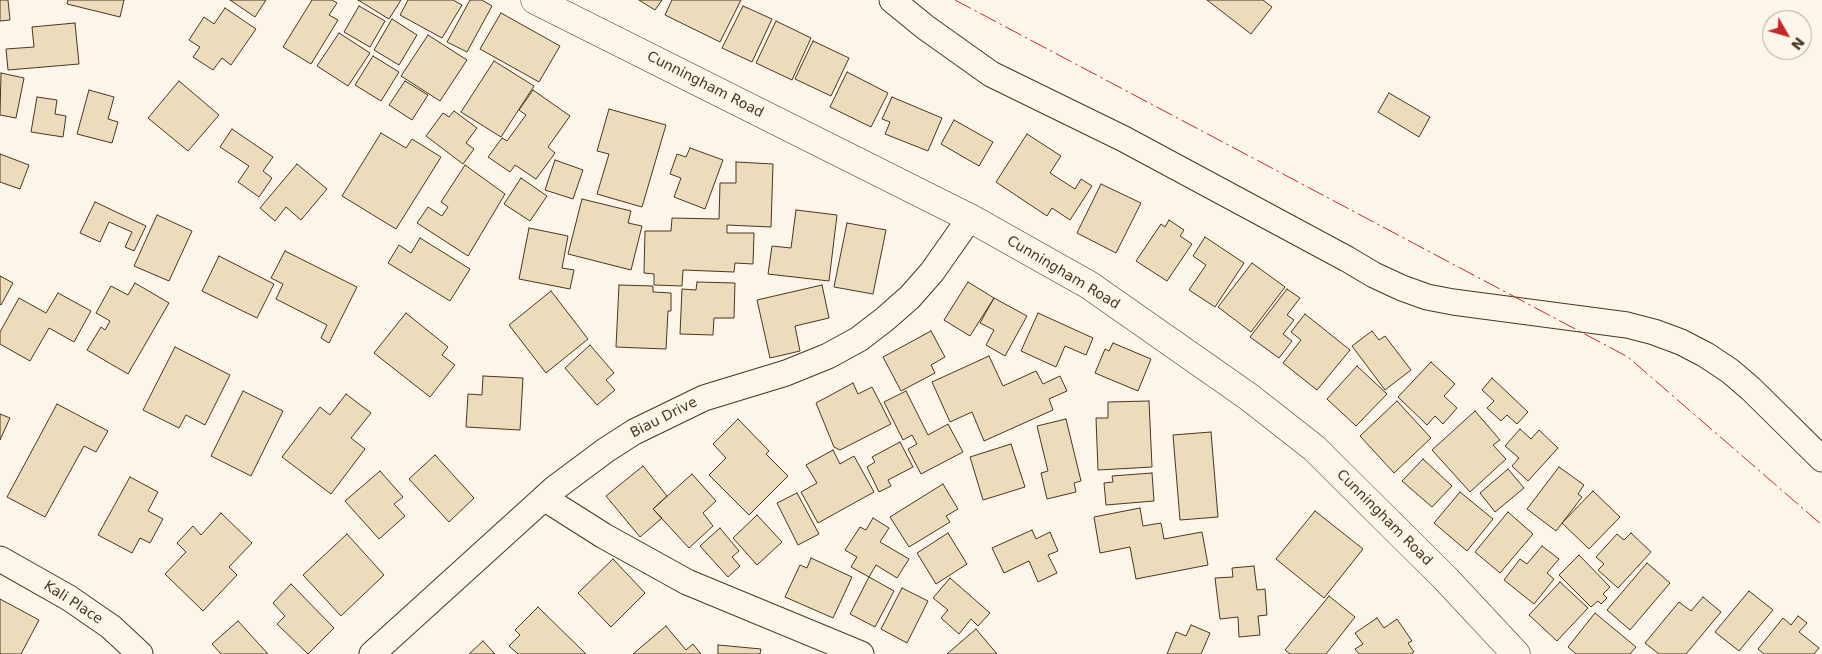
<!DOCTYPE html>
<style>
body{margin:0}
#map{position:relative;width:1822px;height:654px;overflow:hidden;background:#fbf6e9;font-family:"DejaVu Sans",sans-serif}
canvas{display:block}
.north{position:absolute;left:1762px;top:10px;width:50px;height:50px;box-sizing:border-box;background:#fbf6e9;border:1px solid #b4a999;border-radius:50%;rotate:128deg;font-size:14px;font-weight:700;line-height:20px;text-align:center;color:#4a3520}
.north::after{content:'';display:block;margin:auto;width:18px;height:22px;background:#c62828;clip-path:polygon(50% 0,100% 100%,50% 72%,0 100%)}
</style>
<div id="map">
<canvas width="1822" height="654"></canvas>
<div class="north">N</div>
</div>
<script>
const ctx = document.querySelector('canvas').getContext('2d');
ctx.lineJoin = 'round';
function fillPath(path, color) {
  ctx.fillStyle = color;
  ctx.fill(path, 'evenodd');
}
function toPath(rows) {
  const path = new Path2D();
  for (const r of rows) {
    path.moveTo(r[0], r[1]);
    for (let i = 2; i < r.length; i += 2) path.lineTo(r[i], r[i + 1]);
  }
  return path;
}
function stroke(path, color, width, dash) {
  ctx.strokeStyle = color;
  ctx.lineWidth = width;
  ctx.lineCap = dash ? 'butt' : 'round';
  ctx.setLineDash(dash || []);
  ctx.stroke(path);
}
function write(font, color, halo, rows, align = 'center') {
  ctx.font = font + ' "DejaVu Sans",sans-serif';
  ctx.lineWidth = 4;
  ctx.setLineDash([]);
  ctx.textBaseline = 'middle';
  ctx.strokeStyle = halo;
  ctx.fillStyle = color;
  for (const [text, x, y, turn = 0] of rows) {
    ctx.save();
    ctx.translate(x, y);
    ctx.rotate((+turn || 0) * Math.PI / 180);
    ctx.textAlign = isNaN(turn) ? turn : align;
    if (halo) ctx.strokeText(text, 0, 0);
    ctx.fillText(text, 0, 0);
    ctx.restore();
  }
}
const building = toPath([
 [0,0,8,0,10,20,0,21,0,0],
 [68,0,124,0,120,17,67,4,68,0],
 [230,0,266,0,255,17,230,0],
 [312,0,332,0,337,3,329,15,338,20,311,64,283,47,312,0],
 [358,0,401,0,389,19,358,0],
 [408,0,453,0,462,5,442,38,400,15,408,0],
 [470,0,482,0,492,6,467,52,447,42,470,0],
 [639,0,662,0,655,10,639,0],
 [672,0,741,0,720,42,665,15,672,0],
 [1207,0,1263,0,1272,7,1251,34,1207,0],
 [359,6,385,21,370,47,344,32,359,6],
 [743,6,772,19,752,62,722,48,743,6],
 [225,8,256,29,231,65,222,58,213,70,193,57,200,47,189,40,204,17,214,24,225,8],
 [501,13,560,46,539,82,480,49,501,13],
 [392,19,417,35,399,65,374,50,392,19],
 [776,21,811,38,792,80,756,63,776,21],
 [75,23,79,64,8,70,6,49,34,47,32,27,75,23],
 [339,33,370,53,348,86,317,66,339,33],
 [428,35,467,60,440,101,401,76,428,35],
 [813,41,849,58,831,96,795,79,813,41],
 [373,56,399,72,381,101,355,85,373,56],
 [494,61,534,86,501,137,461,112,494,61],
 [847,72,888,93,871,127,830,107,847,72],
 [1,73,24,78,16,118,0,115,1,73],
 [179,81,219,115,188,151,148,118,179,81],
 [405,81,428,95,412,120,389,105,405,81],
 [89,90,114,97,108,119,118,122,112,143,77,134,89,90],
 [533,90,570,116,548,147,555,153,536,179,515,165,510,172,488,157,502,138,507,141,526,115,519,110,533,90],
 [1389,93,1430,117,1419,137,1378,112,1389,93],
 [37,97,57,100,55,114,66,116,63,137,31,132,37,97],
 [892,97,942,118,928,151,885,134,890,122,882,119,892,97],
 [609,109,666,125,642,207,597,194,609,154,597,151,609,109],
 [454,111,477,128,466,143,474,149,463,164,426,136,443,113,449,117,454,111],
 [954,120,993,142,979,166,941,144,954,120],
 [232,129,273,157,263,171,272,178,259,197,238,182,249,166,220,147,232,129],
 [381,133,406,148,412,139,441,157,396,229,342,196,381,133],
 [1027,134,1061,156,1050,173,1075,189,1081,179,1092,186,1070,220,1052,208,1047,216,996,182,1027,134],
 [690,148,723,160,705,209,674,197,681,178,670,174,677,154,686,157,690,148],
 [0,154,29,165,20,189,0,182,0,154],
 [555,160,583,170,573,199,545,190,555,160],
 [736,162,773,164,771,227,727,225,727,233,754,233,753,264,735,263,734,272,683,270,682,286,654,285,654,274,644,273,645,231,671,231,672,218,719,219,720,183,736,183,736,162],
 [297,164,327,189,301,220,286,207,275,221,260,208,297,164],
 [465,165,505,194,468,256,417,223,428,207,442,216,448,207,441,202,465,165],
 [521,178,547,196,530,221,504,204,521,178],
 [1101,184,1141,203,1116,253,1077,233,1101,184],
 [582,199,631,211,628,223,642,226,631,270,568,254,582,199],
 [95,202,146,226,134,251,125,247,132,232,109,222,100,242,80,233,95,202],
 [796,210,837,215,829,281,768,274,772,246,791,248,796,210],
 [157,215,192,231,169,281,134,266,157,215],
 [1169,220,1184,230,1180,236,1192,244,1167,281,1136,261,1161,224,1165,227,1169,220],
 [847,223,886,230,873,294,834,287,847,223],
 [529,228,568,236,562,268,574,270,570,289,519,279,529,228],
 [1205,237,1244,263,1215,307,1189,290,1206,265,1193,256,1205,237],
 [420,238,470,269,450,301,388,263,399,245,411,253,420,238],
 [285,251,357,287,329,343,321,338,327,325,276,299,283,284,271,278,285,251],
 [219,256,274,284,257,318,202,291,219,256],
 [1252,263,1285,287,1251,332,1218,307,1252,263],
 [0,276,13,283,1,305,0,304,0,276],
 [697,282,735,283,734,318,714,318,713,335,680,334,682,289,696,290,697,282],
 [968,282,994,298,970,336,944,320,968,282],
 [135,283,169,303,128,374,87,350,101,327,105,330,110,321,96,313,111,286,128,295,135,283],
 [619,285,653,286,653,292,671,293,671,311,668,311,666,349,616,347,619,285],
 [822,285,829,318,795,326,800,351,770,358,757,300,822,285],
 [1287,289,1300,298,1287,315,1294,320,1283,334,1292,341,1279,358,1250,337,1287,289],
 [551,291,588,339,546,373,509,325,551,291],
 [58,293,91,311,74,342,49,328,30,361,0,344,0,332,19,298,46,313,58,293],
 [994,298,1027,316,1005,356,986,345,994,330,980,323,994,298],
 [406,313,448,347,442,355,455,365,430,397,374,353,406,313],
 [1038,313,1093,338,1086,355,1065,346,1056,367,1021,351,1038,313],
 [1305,314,1350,350,1317,390,1283,363,1301,340,1291,332,1305,314],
 [931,331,945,357,931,365,935,373,901,391,883,357,931,331],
 [1372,331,1379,340,1385,336,1411,370,1385,390,1352,346,1372,331],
 [1113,343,1151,359,1138,391,1095,373,1105,349,1109,351,1113,343],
 [590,345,614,373,606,380,615,390,597,405,565,368,590,345],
 [175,347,230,375,205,425,186,415,179,428,143,410,175,347],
 [989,356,1003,386,1036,371,1043,384,1060,376,1067,391,1049,399,1053,410,984,441,972,412,950,422,932,382,989,356],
 [1431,362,1455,384,1444,396,1457,408,1443,424,1435,416,1427,425,1398,397,1431,362],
 [1357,366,1387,394,1356,426,1327,399,1357,366],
 [483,376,523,378,520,430,466,427,468,394,482,395,483,376],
 [1492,378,1528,412,1517,424,1507,415,1501,421,1487,408,1494,401,1482,390,1492,378],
 [853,383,858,394,872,387,891,424,840,450,834,447,816,403,853,383],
 [243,391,283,411,251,476,211,456,243,391],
 [906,391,928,435,948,424,963,452,921,474,908,449,917,444,912,435,903,440,884,402,906,391],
 [346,394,371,413,351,438,365,449,331,494,282,457,320,407,330,415,346,394],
 [1149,401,1152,467,1098,470,1096,418,1108,418,1108,402,1149,401],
 [1397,401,1431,438,1394,473,1360,436,1397,401],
 [57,404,108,431,96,452,84,446,45,517,7,497,57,404],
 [1475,411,1500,440,1493,445,1506,459,1470,492,1432,450,1475,411],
 [0,414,10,418,0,440,0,414],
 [738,419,769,451,766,454,788,476,749,515,709,475,726,458,713,444,738,419],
 [1066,419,1081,481,1074,483,1076,492,1047,499,1041,473,1048,471,1037,426,1066,419],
 [1520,429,1531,439,1539,430,1558,448,1528,481,1512,466,1519,458,1505,446,1520,429],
 [1211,432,1218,517,1180,520,1173,435,1211,432],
 [900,442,913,467,888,480,891,486,879,492,867,467,875,462,872,457,900,442],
 [1011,444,1025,487,983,500,970,457,1011,444],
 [833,450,840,464,854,456,874,492,818,523,801,492,817,483,806,465,833,450],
 [435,455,474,498,449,522,409,479,435,455],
 [1423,459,1452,486,1432,507,1402,481,1423,459],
 [643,466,667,496,653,509,662,518,640,537,606,496,643,466],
 [1559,467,1584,485,1578,494,1582,497,1556,531,1527,509,1559,467],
 [1508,469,1524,488,1495,512,1480,493,1508,469],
 [380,471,403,497,394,504,405,516,379,539,345,501,380,471],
 [1152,473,1154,501,1106,505,1104,483,1113,482,1112,476,1152,473],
 [692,474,716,501,703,513,713,526,689,548,653,509,692,474],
 [130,477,158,492,148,511,163,519,150,543,140,538,132,553,98,535,130,477],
 [943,484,958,509,946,516,950,522,909,547,890,517,943,484],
 [1593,491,1620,517,1589,549,1562,523,1593,491],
 [1460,492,1493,519,1467,551,1434,523,1460,492],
 [797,493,819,534,798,545,777,503,797,493],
 [1140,508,1143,526,1161,523,1164,539,1202,532,1208,565,1136,579,1130,547,1100,553,1094,517,1140,508],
 [1315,511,1363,549,1324,598,1276,559,1315,511],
 [1508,512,1533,534,1500,573,1475,552,1508,512],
 [221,513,252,543,229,567,237,575,203,611,165,574,186,552,177,543,193,526,201,535,221,513],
 [757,515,782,542,757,565,733,538,757,515],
 [873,518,889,528,880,542,909,559,897,578,876,565,869,577,851,567,857,557,845,550,860,527,866,530,873,518],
 [720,528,739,551,732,557,740,566,728,577,700,546,720,528],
 [1032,530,1036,539,1050,532,1058,551,1048,555,1057,573,1038,582,1029,561,1004,573,992,548,1032,530],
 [948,533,967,564,936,584,917,553,948,533],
 [1631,533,1651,552,1618,588,1598,570,1604,564,1596,557,1617,534,1624,540,1631,533],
 [347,534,384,575,341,616,303,575,347,534],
 [1542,546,1559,559,1547,573,1554,579,1534,604,1504,580,1520,559,1527,564,1542,546],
 [1579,555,1610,587,1603,594,1607,598,1601,604,1598,601,1591,607,1559,575,1579,555],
 [811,558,852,577,833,618,785,597,800,565,807,568,811,558],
 [613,559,645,593,611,627,578,593,613,559],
 [1647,563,1670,583,1630,630,1607,610,1647,563],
 [1254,566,1257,590,1265,589,1267,615,1258,616,1260,635,1239,637,1238,617,1220,619,1215,578,1233,577,1232,568,1254,566],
 [869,577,894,591,875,627,850,614,869,577],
 [950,578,990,613,978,626,971,619,959,634,941,618,948,610,933,598,950,578],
 [1560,582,1588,608,1557,641,1529,615,1560,582],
 [291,584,334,628,308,654,277,624,285,616,273,603,291,584],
 [902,588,928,601,907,643,881,629,902,588],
 [1749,591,1773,610,1739,651,1715,632,1749,591],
 [1329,596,1355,617,1326,654,1290,654,1285,650,1329,596],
 [1703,597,1721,612,1686,654,1659,654,1645,643,1679,602,1691,611,1703,597],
 [0,599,39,620,21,654,0,654,0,599],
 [538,607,586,654,518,654,509,646,520,635,515,630,538,607],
 [1595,613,1636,647,1630,654,1576,654,1568,647,1595,613],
 [1798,616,1807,623,1799,632,1819,648,1814,654,1764,654,1758,649,1783,618,1791,625,1798,616],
 [1377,618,1384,628,1397,619,1412,641,1408,643,1414,652,1411,654,1359,654,1355,649,1363,644,1355,633,1377,618],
 [238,621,268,654,221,654,212,644,238,621],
 [1191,625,1210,633,1201,654,1167,654,1176,632,1186,636,1191,625],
 [666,626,686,650,693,644,701,654,633,654,666,626],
 [976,629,997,654,947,654,976,629],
 [483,641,495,654,469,654,483,641],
 [718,645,761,649,760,654,718,654,718,645]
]);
fillPath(building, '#ecdcbc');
stroke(building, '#4a3520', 1);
const street = toPath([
 [892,0,925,27,991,74,1124,139,1347,259,1374,275,1402,288,1427,297,1453,302,1627,325,1654,332,1681,342,1706,355,1730,371,1751,389,1822,459],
 [544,498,604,536,687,582,861,654],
 [0,559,69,598,111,627,140,654],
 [372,654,555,488,606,450,634,432,704,398,786,373,828,356,859,339,885,319,910,297,932,272,970,218]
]);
const secondary = toPath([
 [535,0,970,218,1089,285,1249,397,1314,448,1445,578,1516,654]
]);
stroke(street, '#4a3520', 27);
stroke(secondary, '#4a3520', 29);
stroke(street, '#fbf6e9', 25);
stroke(secondary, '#fbf6e9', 28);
stroke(toPath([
 [955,0,1628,357,1822,525]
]), '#c62828', 1, [18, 4, 2.5, 4]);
write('14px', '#4a3520', '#fbf6e9', [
 ["Cunningham Road",705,85,27],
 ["Cunningham Road",1063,273,31],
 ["Biau Drive",664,418,-27],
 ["Cunningham Road",1384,518,45],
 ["Kali Place",73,603,33]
]);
</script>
